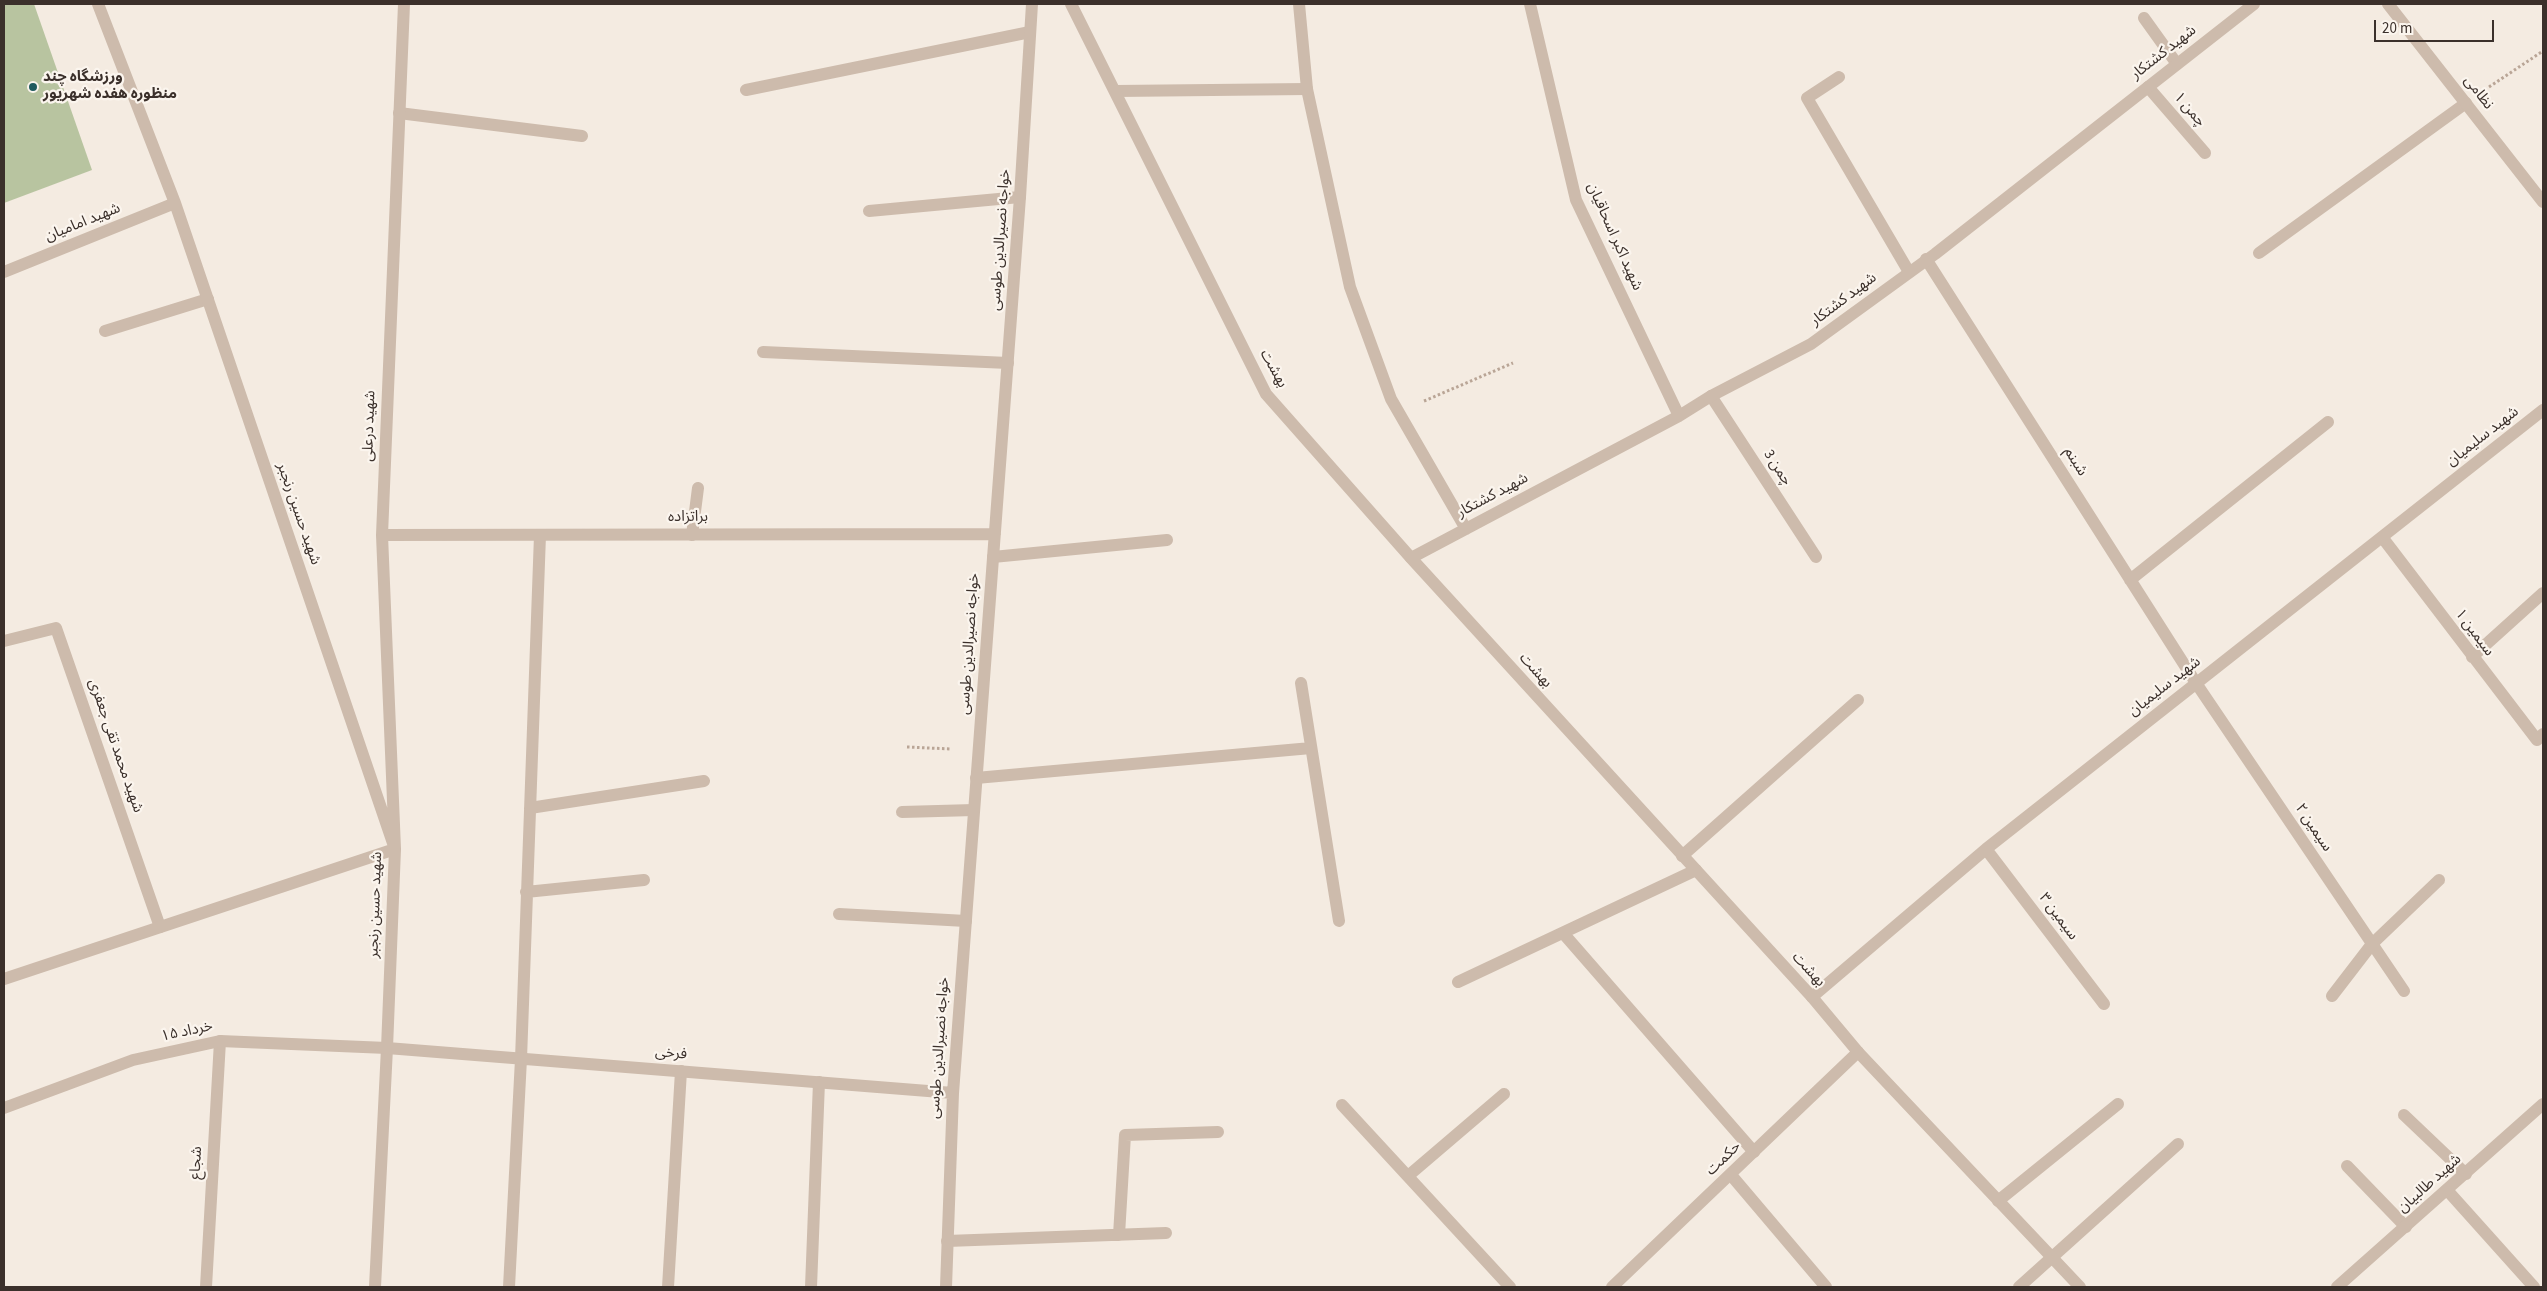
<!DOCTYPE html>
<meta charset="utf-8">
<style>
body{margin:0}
#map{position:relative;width:2547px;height:1291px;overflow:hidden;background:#f4ebe1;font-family:"Source Sans 3",sans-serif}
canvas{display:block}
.frame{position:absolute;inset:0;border:5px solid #3b302b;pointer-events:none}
.scale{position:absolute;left:2374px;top:20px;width:120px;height:22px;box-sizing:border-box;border:2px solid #3b302b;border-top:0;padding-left:6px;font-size:15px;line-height:18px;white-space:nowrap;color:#3b302b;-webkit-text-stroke:4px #fbf5ee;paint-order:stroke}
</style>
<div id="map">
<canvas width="2547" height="1291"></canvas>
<div class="frame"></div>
<div class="scale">20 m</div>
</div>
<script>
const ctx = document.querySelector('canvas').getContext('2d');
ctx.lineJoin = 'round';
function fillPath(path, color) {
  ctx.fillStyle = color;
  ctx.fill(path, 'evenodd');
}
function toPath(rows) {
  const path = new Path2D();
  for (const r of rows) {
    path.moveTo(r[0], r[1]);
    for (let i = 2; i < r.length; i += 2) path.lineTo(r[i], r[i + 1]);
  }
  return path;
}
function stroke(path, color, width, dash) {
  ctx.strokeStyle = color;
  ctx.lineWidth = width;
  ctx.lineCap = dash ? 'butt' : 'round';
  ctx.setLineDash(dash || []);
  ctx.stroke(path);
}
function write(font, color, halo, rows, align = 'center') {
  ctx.font = font + ' "Source Sans 3","Noto Sans Arabic",sans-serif';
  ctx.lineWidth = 4.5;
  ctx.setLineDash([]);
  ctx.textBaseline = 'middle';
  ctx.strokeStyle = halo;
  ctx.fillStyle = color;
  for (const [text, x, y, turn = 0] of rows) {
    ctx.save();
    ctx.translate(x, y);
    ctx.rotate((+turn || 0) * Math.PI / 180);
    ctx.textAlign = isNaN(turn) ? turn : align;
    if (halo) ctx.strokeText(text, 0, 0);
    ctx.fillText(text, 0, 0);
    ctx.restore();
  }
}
fillPath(toPath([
 [4,4,34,4,92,170,4,203]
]), '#b8c4a0');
stroke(toPath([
 [2489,87,2543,51],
 [1424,401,1513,363],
 [907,747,951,749]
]), '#b9a596', 3, [2.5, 2.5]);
stroke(toPath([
 [2144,18,2177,64],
 [1839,77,1807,98,1909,272],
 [2148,87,2205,153],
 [746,90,1030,32],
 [1116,91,1307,89],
 [399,113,582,136],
 [869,211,1020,197],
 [2259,253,2466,103],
 [1926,259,2196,683,2404,991],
 [105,331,208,299],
 [763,352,1008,363],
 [1711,396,1816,557],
 [692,535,698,488],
 [2382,537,2537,740,2543,734],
 [993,557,1167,540],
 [2130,580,2328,422],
 [4,641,56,628,160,927],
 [2472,657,2543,593],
 [1301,683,1339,921],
 [976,778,1311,748],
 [530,808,704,781],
 [902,812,974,810],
 [1986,849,2104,1004],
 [1682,856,1858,700],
 [526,892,644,880],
 [839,914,966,921],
 [1563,933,1754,1152],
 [1458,982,1696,870],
 [2332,996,2372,944,2439,880],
 [1812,997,1986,849,2543,410],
 [521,1059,540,535],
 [1342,1105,1510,1287],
 [2404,1115,2466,1174],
 [2347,1166,2406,1227],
 [1731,1175,1826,1287],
 [1408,1176,1504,1094],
 [2447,1190,2534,1287],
 [1998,1201,2118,1104],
 [1119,1235,1125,1135,1218,1132],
 [947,1241,1166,1233],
 [206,1287,220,1041],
 [375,1287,387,1048],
 [668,1287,681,1071],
 [811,1287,819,1082],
 [2019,1287,2178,1144]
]), '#cdbbac', 12);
stroke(toPath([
 [98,4,175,203,395,849,387,1048],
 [1299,4,1307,89,1350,287,1391,399,1466,529],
 [1530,4,1576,200,1679,416],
 [2388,4,2543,202],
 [4,272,175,203],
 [382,535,995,534],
 [1411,558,1679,416,1711,396,1811,344,1935,254,2254,4],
 [4,979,395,849,382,535,404,4],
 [4,1108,133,1060,220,1041,387,1048,953,1093],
 [509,1287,521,1059],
 [946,1287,953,1093,1020,197,1032,4],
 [1612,1287,1858,1052],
 [2337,1287,2543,1104]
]), '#cdbbac', 12);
stroke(toPath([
 [1071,4,1266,394,1411,558,1812,997,1858,1052,2080,1287]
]), '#cdbbac', 12);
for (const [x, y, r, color] of [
 [33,87,5,"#1f5a5e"]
]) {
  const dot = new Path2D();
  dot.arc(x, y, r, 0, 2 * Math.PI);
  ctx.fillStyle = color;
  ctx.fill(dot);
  stroke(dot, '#fbf5ee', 2);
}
write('15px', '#3b302b', '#fbf5ee', [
 ["شهید کشتکار",2164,53,-38],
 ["نظامی",2478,93,52],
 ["چمن ۱",2189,110,49],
 ["شهید امامیان",83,223,-22],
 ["شهید اکبر اسحاقیان",1614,237,66],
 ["خواجه نصیرالدین طوسی",1001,240,-86],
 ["شهید کشتکار",1844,300,-37],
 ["بهشت",1273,369,61],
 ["شهید درعلی",370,426,-88],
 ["شهید سلیمیان",2483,437,-38],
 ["شبنم",2075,462,58],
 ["چمن 3",1777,468,57],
 ["شهید کشتکار",1493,496,-28],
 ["شهید حسین رنجبر",298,514,71],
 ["براتزاده",688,518],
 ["سیمین ۱",2474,633,53],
 ["خواجه نصیرالدین طوسی",970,644,-86],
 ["بهشت",1535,671,48],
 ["شهید سلیمیان",2165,687,-38],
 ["شهید محمد تقی جعفری",115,746,71],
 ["سیمین ۲",2313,828,56],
 ["شهید حسین رنجبر",376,905,-88],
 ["سیمین ۳",2058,917,53],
 ["بهشت",1808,970,47],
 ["۱۵ خرداد",187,1032,-12],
 ["خواجه نصیرالدین طوسی",940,1048,-86],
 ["فرخی",671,1054,5],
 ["حکمت",1724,1159,-44],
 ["شجاع",197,1163,-87],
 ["شهید طالبیان",2430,1184,-42]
]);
write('bold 15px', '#3b302b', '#fbf5ee', [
 ["ورزشگاه چند",43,78],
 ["منظوره هفده شهریور",43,95]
], 'left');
</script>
